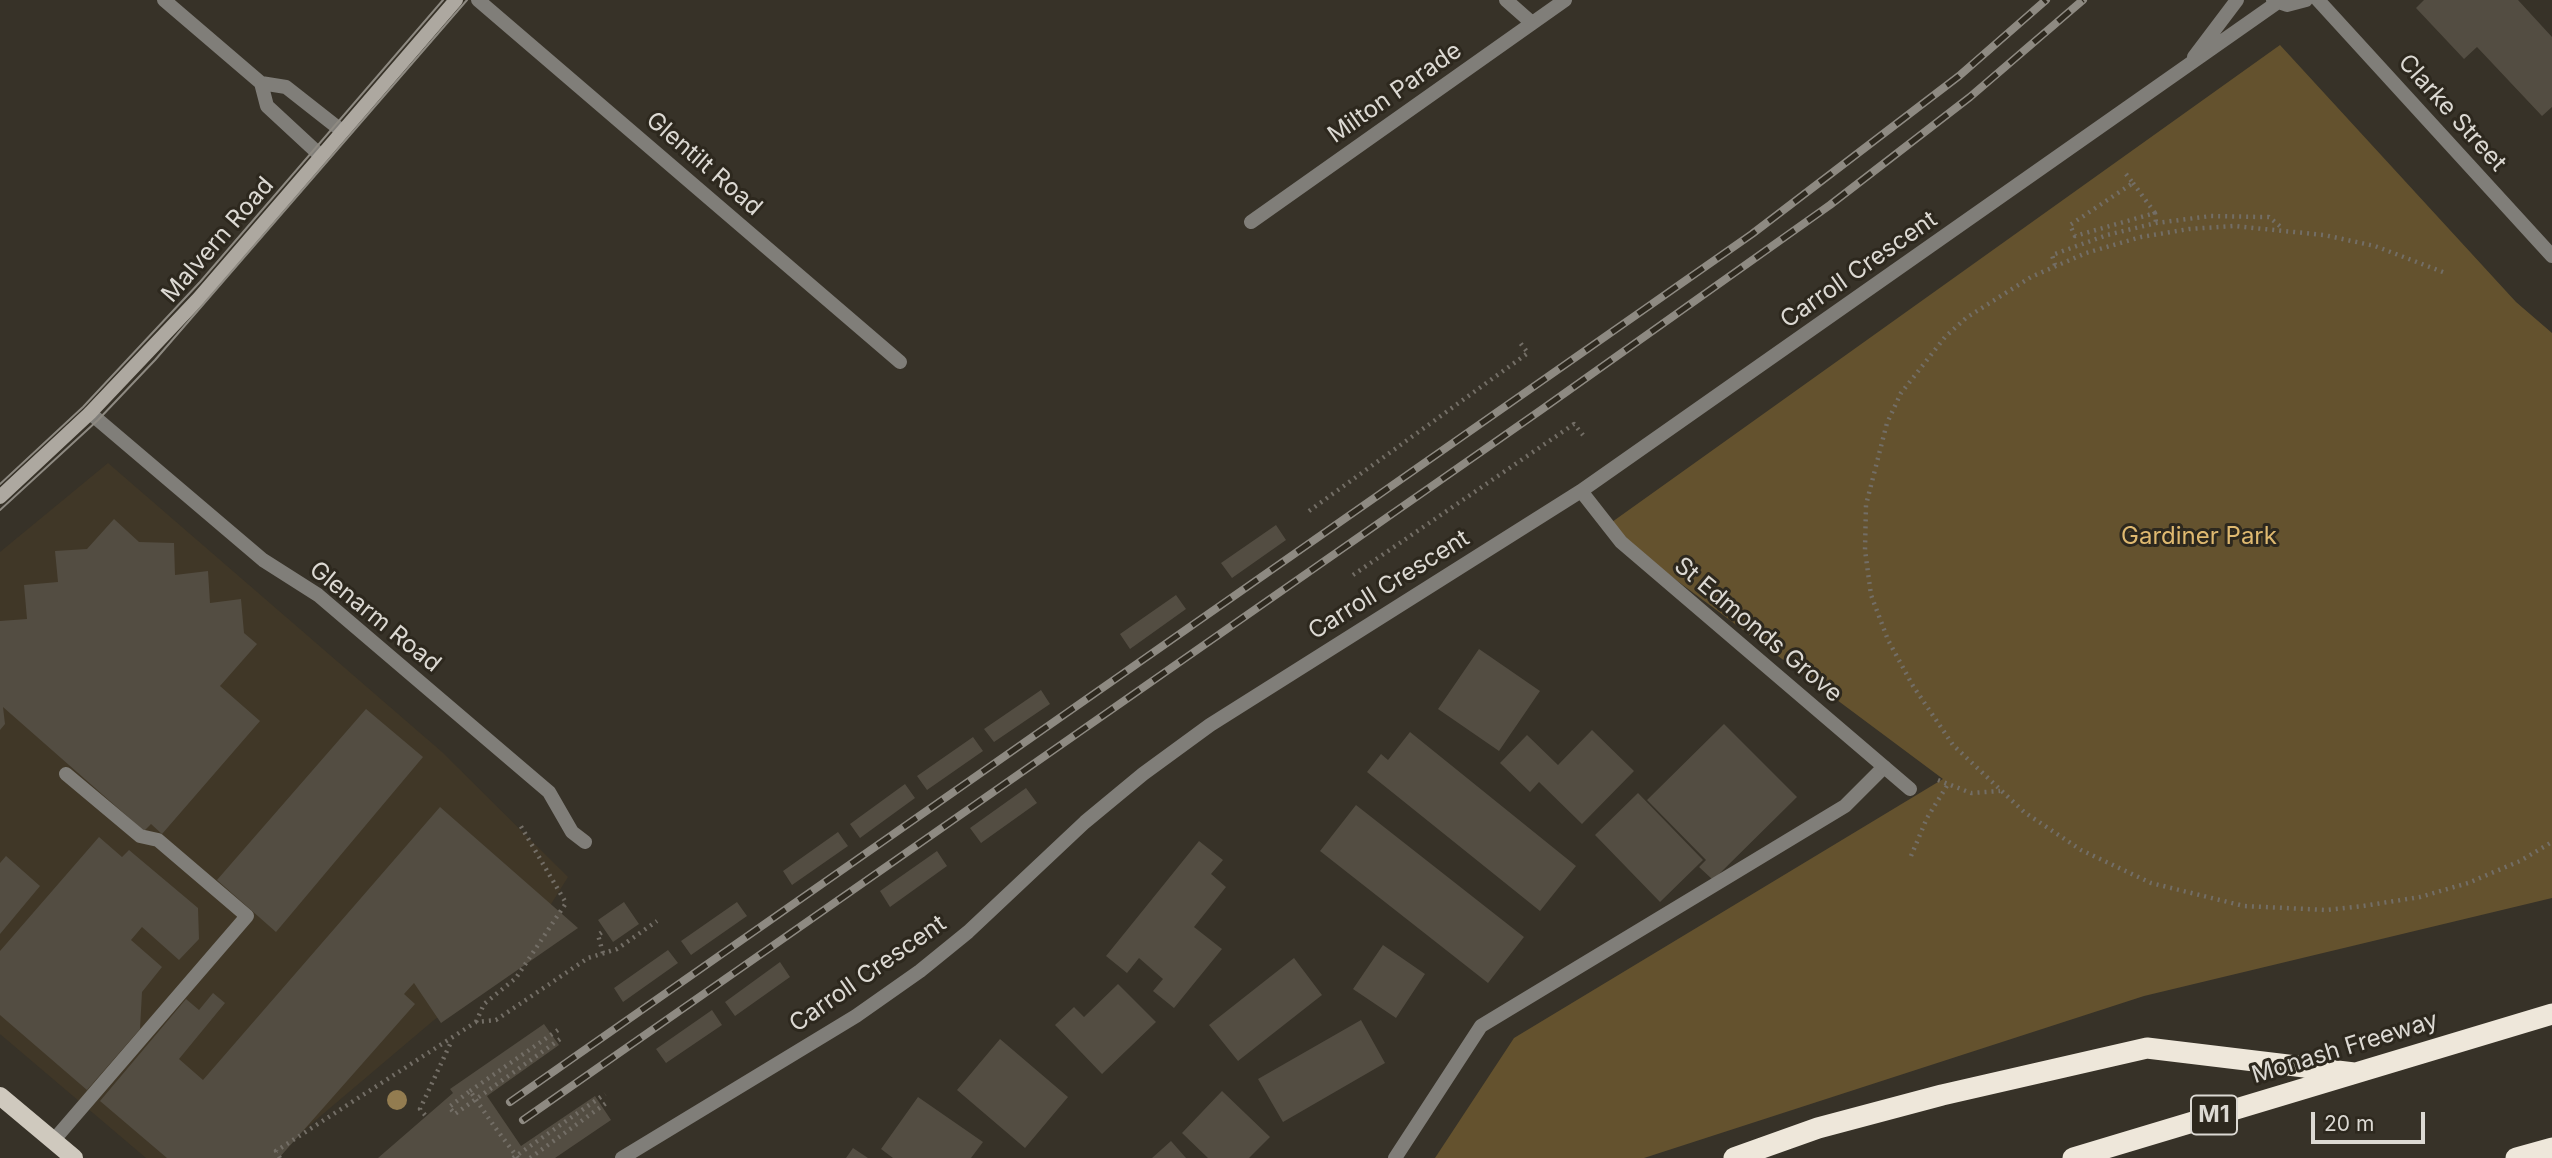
<!DOCTYPE html>
<style>
body{margin:0}
#map{position:relative;width:2552px;height:1158px;overflow:hidden;background:#373228;font-family:Inter,sans-serif}
canvas{display:block}
.scale{position:absolute;left:2311px;top:1112px;width:114px;height:32px;box-sizing:border-box;border:4px solid #dcd9d3;border-top:0;padding-left:9px;font-size:21px;line-height:24px;white-space:nowrap;color:#dcd9d3;-webkit-text-stroke:5px #2d281e;paint-order:stroke}
</style>
<div id="map">
<canvas width="2552" height="1158"></canvas>
<div class="scale">20 m</div>
</div>
<script>
const ctx = document.querySelector('canvas').getContext('2d');
ctx.lineJoin = 'round';
function fillPath(path, color) {
  ctx.fillStyle = color;
  ctx.fill(path, 'evenodd');
}
function toPath(rows) {
  const path = new Path2D();
  for (const r of rows) {
    path.moveTo(r[0], r[1]);
    for (let i = 2; i < r.length; i += 2) path.lineTo(r[i], r[i + 1]);
  }
  return path;
}
function stroke(path, color, width, dash) {
  ctx.strokeStyle = color;
  ctx.lineWidth = width;
  ctx.lineCap = dash ? 'butt' : 'round';
  ctx.setLineDash(dash || []);
  ctx.stroke(path);
}
function write(font, color, halo, rows, align = 'center') {
  ctx.font = font + ' Inter,sans-serif';
  ctx.lineWidth = 6;
  ctx.setLineDash([]);
  ctx.textBaseline = 'middle';
  ctx.strokeStyle = halo;
  ctx.fillStyle = color;
  for (const [text, x, y, turn = 0] of rows) {
    ctx.save();
    ctx.translate(x, y);
    ctx.rotate((+turn || 0) * Math.PI / 180);
    ctx.textAlign = isNaN(turn) ? turn : align;
    if (halo) ctx.strokeText(text, 0, 0);
    ctx.fillText(text, 0, 0);
    ctx.restore();
  }
}
fillPath(toPath([
 [108,463,442,752,568,877,511,968,434,1020,271,1158,146,1158,0,1034,0,552]
]), '#403727');
fillPath(toPath([
 [2280,45,2516,302,2552,333,2552,898,2144,996,1644,1158,1435,1158,1514,1038,1943,779,1605,527]
]), '#64522e');
fillPath(toPath([
 [2424,0,2518,0,2552,37,2552,107,2542,116,2477,47,2464,59,2416,8],
 [114,519,139,542,174,543,175,575,208,571,210,603,241,599,244,633,257,644,220,686,260,721,162,834,151,824,144,831,3,707,5,724,0,730,0,621,27,619,24,585,58,582,55,551,87,549],
 [1276,525,1286,540,1232,578,1221,563],
 [1176,595,1186,609,1130,649,1120,634],
 [1479,649,1540,691,1499,751,1438,709],
 [1041,690,1050,704,994,742,984,729],
 [366,709,423,757,276,932,217,880],
 [1724,724,1797,797,1713,880,1699,867,1706,860,1647,800],
 [1592,730,1634,771,1582,824,1539,782,1530,792,1500,763,1527,735,1558,765],
 [1410,732,1576,866,1540,911,1367,772,1381,754,1388,760],
 [973,737,983,751,927,790,917,776],
 [905,784,915,798,860,838,850,824],
 [1026,788,1037,803,981,843,970,828],
 [1638,793,1703,860,1660,902,1595,835],
 [1356,805,1524,937,1488,983,1320,851],
 [440,807,578,928,441,1023,414,983,404,994,415,1004,279,1158,167,1158,100,1101,186,999,199,1010,213,993,225,1003,179,1059,203,1080],
 [838,832,848,846,792,885,783,871],
 [99,837,122,857,129,850,198,908,199,939,179,960,142,927,131,940,162,967,142,992,140,1029,87,1090,0,1015,0,951],
 [1199,841,1223,860,1211,874,1226,887,1194,927,1222,949,1174,1008,1153,991,1163,979,1139,958,1127,973,1106,956],
 [937,851,947,866,890,907,880,891],
 [6,856,40,886,0,934,0,863],
 [624,902,639,924,613,942,598,920],
 [737,902,747,916,691,955,681,941],
 [1383,945,1425,974,1396,1018,1353,989],
 [668,950,678,963,623,1002,614,988],
 [1294,958,1322,995,1238,1061,1209,1025],
 [780,962,790,977,735,1016,725,1002],
 [1118,984,1156,1022,1102,1074,1055,1025,1074,1007,1084,1017],
 [712,1010,722,1025,666,1063,656,1049],
 [1361,1020,1385,1063,1283,1122,1258,1079],
 [544,1024,559,1045,487,1096,521,1146,595,1096,611,1120,555,1158,378,1158,453,1093,450,1089],
 [1000,1039,1068,1097,1025,1148,957,1090],
 [1222,1091,1270,1137,1249,1158,1208,1158,1182,1133],
 [918,1097,983,1142,971,1158,893,1158,881,1149],
 [1171,1141,1186,1158,1152,1158],
 [853,1148,868,1158,846,1158]
]), '#534d42');
stroke(toPath([
 [2126,174,2133,183,2070,225,2075,236,2155,213,2156,223],
 [2133,183,2155,213],
 [2055,265,2052,255,2107,235,2156,223,2211,216,2261,217,2269,217,2282,228],
 [2443,272,2375,246,2324,235,2234,226,2189,229,2141,237,2086,253,2031,277,1966,318,1945,337,1901,393,1887,423,1866,505,1865,550,1871,595,1888,640,1913,686,1953,745,2024,812,2081,850,2151,883,2244,906,2326,910,2363,906,2420,897,2468,883,2520,861,2552,842],
 [1309,511,1528,353,1518,340],
 [1353,575,1574,424,1583,435],
 [1938,780,1971,793,2000,791],
 [1911,856,1927,818,1948,784],
 [603,953,598,935,605,930],
 [476,1022,484,1004,516,978,566,903,519,823],
 [470,1091,558,1030],
 [425,1115,420,1109,452,1040],
 [280,1158,276,1151,476,1022,496,1020,588,958,617,949,657,921],
 [513,1158,605,1094],
 [518,1158,494,1126,470,1091,449,1107,455,1114,563,1037],
 [530,1158,609,1101]
]), '#736e66', 4.5, [2, 5]);
stroke(toPath([
 [1506,0,1532,23],
 [1251,222,1565,0],
 [53,1141,247,916,158,840,140,836,66,774],
 [1395,1158,1481,1026,1845,806,1884,767]
]), '#807e79', 14);
stroke(toPath([
 [164,0,261,83,286,87,342,131],
 [478,0,900,362],
 [2273,0,2287,5,2306,0],
 [2318,0,2552,256],
 [2194,57,2237,0],
 [261,83,267,106,321,156],
 [90,413,263,560,318,595,549,792,572,832,585,842],
 [1581,491,1621,542,1910,789],
 [622,1158,856,1016,920,971,968,932,1085,822,1143,774,1210,725,1581,491,2278,2]
]), '#807e79', 14);
stroke(toPath([
 [0,497,90,413,199,298,456,0]
]), '#ada8a0', 14);
stroke(toPath([
 [0,1096,74,1158]
]), '#cfc9be', 18);
stroke(toPath([
 [1734,1158,1818,1128,1942,1095,2147,1048,2354,1073],
 [2073,1158,2552,1014],
 [2516,1158,2552,1148]
]), '#eee7da', 21);
stroke(toPath([
 [0,484,83,407,200,282,443,0],
 [0,510,98,420,155,360,467,0]
]), '#8e8a82', 2);
const rail = toPath([
 [510,1102,1752,234,1959,76,2046,0],
 [523,1120,1541,410,1830,205,1970,97,2083,0]
]);
stroke(rail, '#8e8a82', 8);
stroke(rail, '#2d281e', 5, [16]);
ctx.fillStyle = '#937c50';
for (const [x, y] of [
 [397,1100]
]) {
  ctx.beginPath();
  ctx.arc(x, y, 10, 0, 2 * Math.PI);
  ctx.fill();
}
for (const [x, y, w] of [
 [2214,1115,46]
]) {
  const box = new Path2D();
  box.roundRect(x - w / 2, y - 19.5, w, 39, 5);
  ctx.fillStyle = '#2d281e';
  ctx.fill(box);
  stroke(box, '#dcd9d3', 2);
}
write('bold 23px', '#dcd9d3', null, [
 ["M1",2214,1115]
]);
write('24px', '#dcd9d3', '#2d281e', [
 ["Milton Parade",1395,93,-35],
 ["Clarke Street",2452,113,48],
 ["Glentilt Road",704,164,41],
 ["Malvern Road",218,240,-49],
 ["Carroll Crescent",1859,270,-35],
 ["Carroll Crescent",1389,585,-32],
 ["Glenarm Road",375,617,39],
 ["St Edmonds Grove",1758,630,40],
 ["Carroll Crescent",868,974,-35],
 ["Monash Freeway",2345,1048,-17]
]);
write('24px', '#dfb970', '#2d281e', [
 ["Gardiner Park",2199,537]
]);
</script>
